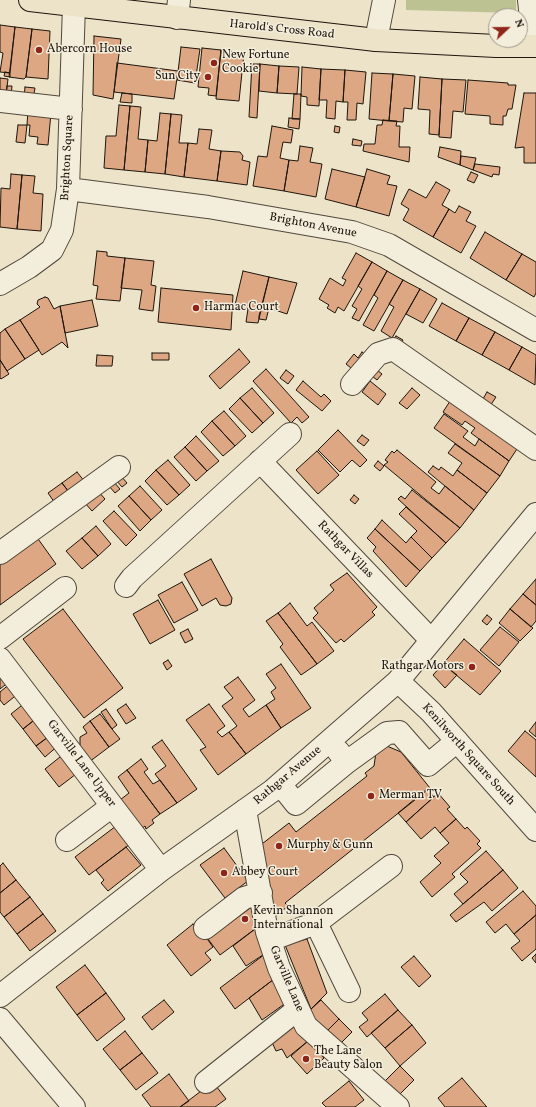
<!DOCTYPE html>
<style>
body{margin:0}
#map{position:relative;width:536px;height:1107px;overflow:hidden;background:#ece3c9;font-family:Vollkorn,serif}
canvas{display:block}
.north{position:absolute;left:488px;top:8px;width:40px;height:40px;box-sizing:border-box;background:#f3eddc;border:1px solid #9e9789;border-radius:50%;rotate:68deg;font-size:11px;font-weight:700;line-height:16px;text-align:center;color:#1e150c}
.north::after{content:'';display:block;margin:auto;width:14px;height:18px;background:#8f2418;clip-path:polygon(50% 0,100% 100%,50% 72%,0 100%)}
</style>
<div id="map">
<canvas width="536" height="1107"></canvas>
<div class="north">N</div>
</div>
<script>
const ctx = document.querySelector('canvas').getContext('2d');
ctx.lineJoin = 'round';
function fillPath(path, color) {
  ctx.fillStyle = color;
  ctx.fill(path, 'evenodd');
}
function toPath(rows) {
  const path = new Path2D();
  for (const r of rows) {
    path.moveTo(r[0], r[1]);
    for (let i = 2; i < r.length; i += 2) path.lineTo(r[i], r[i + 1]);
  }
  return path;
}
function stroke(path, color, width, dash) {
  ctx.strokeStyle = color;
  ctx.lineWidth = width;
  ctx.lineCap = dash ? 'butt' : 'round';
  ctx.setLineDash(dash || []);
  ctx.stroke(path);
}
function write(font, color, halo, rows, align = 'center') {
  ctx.font = font + ' Vollkorn,serif';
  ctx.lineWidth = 3;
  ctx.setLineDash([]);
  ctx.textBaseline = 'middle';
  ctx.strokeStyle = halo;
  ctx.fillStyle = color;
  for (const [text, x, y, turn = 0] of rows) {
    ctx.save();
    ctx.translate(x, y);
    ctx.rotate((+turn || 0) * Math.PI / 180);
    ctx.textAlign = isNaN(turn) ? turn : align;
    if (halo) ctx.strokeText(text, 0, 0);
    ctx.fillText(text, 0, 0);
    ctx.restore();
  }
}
fillPath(toPath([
 [406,0,516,0,516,13,406,10]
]), '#bdc293');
const building = toPath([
 [0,25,15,27,10,73,0,72,3,53,0,52,0,25],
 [15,27,32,29,26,77,24,79,9,77,15,27],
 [32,29,50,31,48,79,26,77,32,29],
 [94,36,121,39,113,99,93,95,94,36],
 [181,47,200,49,195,83,177,80,181,47],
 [202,48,221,50,216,96,208,95,209,88,198,87,202,48],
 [221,50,244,53,239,101,216,99,221,50],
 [117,63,178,71,174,99,114,92,117,63],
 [252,64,260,64,257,118,249,117,252,64],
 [260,64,279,66,277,93,259,91,260,64],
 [279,66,299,67,297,94,277,93,279,66],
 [302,67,321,69,319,106,307,105,307,97,301,96,302,67],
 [321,69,345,70,343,102,336,101,335,119,326,118,327,100,319,100,321,69],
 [345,70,366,72,363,104,357,103,356,120,347,120,348,102,343,102,345,70],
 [5,72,10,73,10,77,4,76,5,72],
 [372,73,393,74,389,121,369,119,372,73],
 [393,74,415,76,412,109,404,108,403,122,389,121,393,74],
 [420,77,442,79,439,135,429,134,430,110,418,109,420,77],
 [0,78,8,79,6,95,0,95,0,78],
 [442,79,466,80,463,112,453,111,451,138,439,137,439,135,442,79],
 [468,80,508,83,508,85,516,85,512,109,508,109,506,116,503,116,503,125,490,124,490,116,465,114,468,80],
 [7,86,12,86,11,96,6,95,7,86],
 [25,87,35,88,33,99,24,98,25,87],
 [122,93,132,94,132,103,120,102,122,93],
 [524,93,536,93,536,163,524,163,524,147,515,148,524,93],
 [294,94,301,94,300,119,292,119,294,94],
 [119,105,130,106,124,170,104,168,106,136,116,136,119,105],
 [130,106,141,107,138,139,148,140,145,172,124,170,130,106],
 [28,111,51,113,48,145,37,144,38,137,29,136,30,125,27,125,28,111],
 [160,113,171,114,165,174,145,172,148,140,157,141,160,113],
 [171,114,182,115,179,143,188,143,184,177,165,174,171,114],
 [289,118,300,119,299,129,288,127,289,118],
 [383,120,397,121,396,126,400,126,399,147,410,147,409,162,363,151,364,144,375,144,377,125,382,125,383,120],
 [18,125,27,125,25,143,16,142,18,125],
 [272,126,293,130,291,143,283,142,280,158,289,160,284,191,253,186,258,156,267,157,272,126],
 [335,126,340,127,339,133,334,132,335,126],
 [199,129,212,130,209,149,221,151,217,181,184,177,188,143,197,144,199,129],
 [353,139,362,141,361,146,352,145,353,139],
 [300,146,313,148,310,162,322,164,316,197,284,191,289,160,298,161,300,146],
 [440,147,461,151,460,165,438,157,440,147],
 [221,151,240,152,243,156,242,160,250,162,247,185,217,181,221,151],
 [461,156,476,158,473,170,460,165,461,156],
 [475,164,500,167,499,175,493,174,492,177,473,170,475,164],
 [332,169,365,177,356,207,325,199,332,169],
 [367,169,390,176,387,184,397,186,389,216,356,207,367,169],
 [471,172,478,175,474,183,467,180,471,172],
 [11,174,22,175,17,229,0,227,1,188,10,189,11,174],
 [22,175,35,176,33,193,43,194,41,231,17,229,22,175],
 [436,182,450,190,442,205,449,209,433,237,403,220,409,209,401,204,409,189,426,198,436,182],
 [459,206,471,212,466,221,476,226,461,253,433,237,449,209,455,213,459,206],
 [485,232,522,254,506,280,470,258,485,232],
 [97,251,107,252,107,256,125,258,120,301,96,299,98,286,93,285,97,251],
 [356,253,372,262,344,311,338,307,335,313,327,308,329,305,319,299,330,278,343,286,346,280,342,278,356,253],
 [522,254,536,262,536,293,534,297,506,280,522,254],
 [125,258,154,261,151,285,156,286,153,311,139,309,142,290,121,288,125,258],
 [372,262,387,271,359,321,352,318,357,309,352,306,362,289,358,286,372,262],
 [243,271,269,277,258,323,246,322,248,309,235,305,243,271],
 [387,271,403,280,374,331,363,325,378,298,374,295,387,271],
 [269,277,297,283,287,314,269,308,266,320,259,319,259,316,269,277],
 [403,280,420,289,392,338,381,331,394,307,389,304,403,280],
 [161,288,233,295,231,330,158,322,161,288],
 [420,289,437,299,423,323,406,314,420,289],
 [45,297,48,298,54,309,60,306,68,348,62,342,42,355,20,320,40,307,37,304,38,300,45,297],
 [92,300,98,326,65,333,60,306,92,300],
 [442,303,469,318,456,341,429,326,442,303],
 [469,318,495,332,482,355,456,341,469,318],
 [20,320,39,350,25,359,5,329,20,320],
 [5,329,25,359,7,371,0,360,0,333,5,329],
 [495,332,522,347,509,370,482,355,495,332],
 [396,336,403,340,400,346,390,344,396,336],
 [522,347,536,355,535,385,509,370,522,347],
 [239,349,250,362,220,389,209,376,239,349],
 [362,352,368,357,356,372,346,364,354,354,358,358,362,352],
 [152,353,169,353,169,360,152,360,152,353],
 [97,355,113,356,112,366,96,366,97,355],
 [0,360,9,374,1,379,0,378,0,360],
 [266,369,309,417,302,423,297,417,291,423,253,381,266,369],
 [286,370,294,376,288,384,280,378,286,370],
 [377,370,382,374,377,380,372,376,377,370],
 [303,381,321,397,324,394,331,401,322,411,296,390,303,381],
 [370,381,386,394,378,405,362,392,370,381],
 [252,388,274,413,263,423,240,398,252,388],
 [412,388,420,395,407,409,399,403,412,388],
 [487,392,496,397,488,409,480,404,487,392],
 [240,398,263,423,252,433,229,409,240,398],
 [452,398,521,443,509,461,471,433,475,428,465,421,462,425,443,412,452,398],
 [224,411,246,436,235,446,212,421,224,411],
 [444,414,468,431,463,437,475,446,479,439,509,461,500,476,434,428,444,414],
 [212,421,235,446,223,456,201,432,212,421],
 [338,430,367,460,360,467,352,460,340,472,318,450,338,430],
 [362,435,369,440,364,446,357,441,362,435],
 [196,436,219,461,207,471,185,447,196,436],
 [455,444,500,476,487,493,457,470,462,463,448,453,455,444],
 [185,447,207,471,196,481,174,457,185,447],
 [397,450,436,482,431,488,439,494,445,486,474,510,460,528,384,465,388,462,385,460,392,451,394,453,397,450],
 [317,451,339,475,318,494,296,470,317,451],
 [168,460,190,485,179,495,156,470,168,460],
 [378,461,384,466,380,471,374,466,378,461],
 [433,466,439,470,441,467,453,476,457,470,487,493,474,510,428,472,433,466],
 [156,470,179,495,167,505,145,481,156,470],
 [77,472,85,482,72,496,62,483,77,472],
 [121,476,127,483,122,487,116,480,121,476],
 [113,481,120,489,115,493,109,486,113,481],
 [62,483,72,496,57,506,48,493,62,483],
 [140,486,162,510,151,520,129,496,140,486],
 [412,490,460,528,446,543,398,499,401,496,405,499,412,490],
 [98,491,105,499,92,511,84,502,98,491],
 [354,495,359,499,355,504,350,500,354,495],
 [129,496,151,520,140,531,118,506,129,496],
 [406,507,446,543,432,558,411,537,417,531,399,514,406,507],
 [114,511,137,535,126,546,103,521,114,511],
 [382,520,406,543,411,537,432,558,420,571,375,529,382,520],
 [96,526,111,544,98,556,82,538,96,526],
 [375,529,420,571,406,587,373,551,376,547,367,538,375,529],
 [36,536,56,564,0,605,0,563,36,536],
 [82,538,98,556,82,569,66,551,82,538],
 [211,559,232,598,231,604,226,606,220,605,216,598,202,606,184,574,211,559],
 [347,573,377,607,372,612,375,615,344,642,341,639,336,643,313,618,318,613,314,608,334,590,330,585,347,573],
 [536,579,536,605,523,594,536,579],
 [182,582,198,610,174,623,158,595,182,582],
 [523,594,536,605,536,621,531,627,510,609,523,594],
 [158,600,175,630,150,644,133,614,158,600],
 [290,603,307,626,312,622,334,651,317,664,278,613,290,603],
 [63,609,123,688,84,718,23,639,63,609],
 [510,609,533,628,520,641,499,623,510,609],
 [278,613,317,664,301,675,280,647,283,644,266,621,278,613],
 [487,615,492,619,487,625,482,621,487,615],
 [500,627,519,642,499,666,480,650,500,627],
 [188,629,193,639,185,643,180,633,188,629],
 [464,639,501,671,480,695,443,664,464,639],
 [168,660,172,666,167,670,163,663,168,660],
 [281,664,311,708,281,728,266,705,275,699,271,692,276,688,266,674,281,664],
 [443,664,457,675,445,688,433,675,443,664],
 [0,669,10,681,0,689,0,669],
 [238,677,255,700,243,709,249,717,266,705,281,728,246,754,229,732,237,726,222,706,233,698,224,687,238,677],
 [11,683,19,693,4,705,0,700,0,692,11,683],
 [26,702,38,717,23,729,11,714,26,702],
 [126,704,136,718,126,724,117,710,126,704],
 [209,704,225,726,217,732,222,737,229,732,246,754,218,775,200,750,206,747,186,720,209,704],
 [106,709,117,725,112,729,101,712,106,709],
 [100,714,120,739,109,747,90,721,100,714],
 [38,717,52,734,36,746,23,729,38,717],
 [90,721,109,747,89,762,80,750,80,737,87,733,83,727,90,721],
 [536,722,536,737,529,731,536,722],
 [525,731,536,740,536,777,508,751,525,731],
 [52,734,60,744,45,757,36,746,52,734],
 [162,740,197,789,177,803,155,774,166,766,152,747,162,740],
 [387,746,401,752,430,788,285,903,288,906,271,920,258,847,289,823,296,832,367,776,365,773,374,766,376,752,387,746],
 [65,753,80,771,59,787,45,769,65,753],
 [141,759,148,769,144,772,153,784,160,780,177,803,160,814,127,770,141,759],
 [127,770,160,814,152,820,154,823,146,829,145,826,141,829,120,800,129,793,118,777,127,770],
 [427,789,434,797,406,822,398,813,427,789],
 [438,793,450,807,447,809,456,819,440,833,435,827,421,839,406,822,438,793],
 [456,819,465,829,467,827,480,841,477,844,481,848,452,874,455,877,432,897,420,882,441,863,434,856,449,843,440,833,456,819],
 [120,823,133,842,89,875,75,857,120,823],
 [126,847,141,865,108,891,101,883,104,880,96,870,126,847],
 [224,848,248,881,225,898,200,865,224,848],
 [486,851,503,870,463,904,454,894,468,882,460,874,486,851],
 [3,863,16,880,0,893,0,866,3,863],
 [503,870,518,888,492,911,484,902,456,922,450,915,503,870],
 [16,880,30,897,4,917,0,912,0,893,16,880],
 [523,891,536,906,536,915,514,934,506,924,495,933,486,922,523,891],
 [30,897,43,914,17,934,4,917,30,897],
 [253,906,259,926,220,955,208,939,253,906],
 [43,914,56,931,30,951,17,934,43,914],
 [536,915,536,949,522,961,511,948,520,941,514,934,536,915],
 [193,924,198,931,200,929,213,947,205,953,211,960,191,976,167,945,193,924],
 [259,926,269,951,246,966,233,946,259,926],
 [307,939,327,993,311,1009,285,945,307,939],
 [269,951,278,976,235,1009,220,988,269,951],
 [536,954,536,963,532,958,536,954],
 [414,956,431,976,419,987,401,967,414,956],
 [85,965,106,993,77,1015,56,987,85,965],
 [278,976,290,1000,262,1020,249,998,278,976],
 [106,993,125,1019,97,1041,77,1015,106,993],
 [385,994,398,1010,367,1037,359,1027,368,1020,362,1013,385,994],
 [164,1000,174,1012,152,1030,142,1017,164,1000],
 [321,1000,339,1019,327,1031,308,1012,321,1000],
 [398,1010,412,1025,385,1048,371,1033,398,1010],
 [298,1019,308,1041,287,1058,282,1049,276,1051,270,1038,298,1019],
 [339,1019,352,1032,340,1044,327,1031,339,1019],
 [412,1025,426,1043,400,1066,385,1048,412,1025],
 [125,1031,142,1053,120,1070,103,1049,125,1031],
 [308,1041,324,1058,307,1074,291,1056,308,1041],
 [142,1053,158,1073,136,1090,120,1070,142,1053],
 [400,1066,414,1080,399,1095,385,1081,400,1066],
 [169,1074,189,1101,180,1107,151,1107,142,1095,169,1074],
 [462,1078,486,1106,487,1107,445,1107,438,1098,462,1078],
 [349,1081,364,1100,355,1107,326,1107,322,1103,349,1081],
 [213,1082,226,1099,215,1107,180,1107,213,1082]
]);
fillPath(building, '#dca782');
stroke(building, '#1e150c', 1);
const minor = toPath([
 [529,0,534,46],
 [177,18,179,0],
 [376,40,384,0],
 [0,101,71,109],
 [68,189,208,207,352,232,389,245,536,330],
 [0,284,29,267,52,250,62,230,68,189,74,5],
 [352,384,378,354,393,349,536,449],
 [260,461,431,640],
 [0,553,119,467],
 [126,586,132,578,290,434],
 [0,638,65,588],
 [0,659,161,870],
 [398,681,431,712,536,830],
 [347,762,387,733,399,732,428,765,457,741],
 [280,784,296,804,347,762,338,751],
 [245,810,267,932,279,968,306,1026,398,1107],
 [67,840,112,806],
 [316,923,349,991],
 [205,928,244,898,261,893],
 [270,940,316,923,391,866],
 [0,996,161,870,272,791,398,681,536,514],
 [0,1019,74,1107],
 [206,1082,298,1009]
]);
const major = toPath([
 [30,0,376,40,496,46,536,46]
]);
stroke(minor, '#52483b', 24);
stroke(major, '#1e150c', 24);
stroke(minor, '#f3eddc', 22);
stroke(major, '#ece3c9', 22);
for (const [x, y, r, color] of [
 [39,50,4,"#8f2418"],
 [214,63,4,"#8f2418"],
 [208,77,4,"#8f2418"],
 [196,308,4,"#8f2418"],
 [472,667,4,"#8f2418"],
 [371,796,4,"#8f2418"],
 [279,846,4,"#8f2418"],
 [224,873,4,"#8f2418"],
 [245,919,4,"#8f2418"],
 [306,1059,4,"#8f2418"]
]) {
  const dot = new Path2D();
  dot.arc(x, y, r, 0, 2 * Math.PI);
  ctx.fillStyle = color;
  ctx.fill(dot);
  stroke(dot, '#f3eddc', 1.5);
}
write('12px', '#1e150c', '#f3eddc', [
 ["Harold's Cross Road",282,30,6],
 ["Brighton Square",68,158,-87],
 ["Brighton Avenue",313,226,11],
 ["Rathgar Villas",345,550,46],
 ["Kenilworth Square South",468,755,48],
 ["Garville Lane Upper",81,764,53],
 ["Rathgar Avenue",288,776,-40],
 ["Garville Lane",286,979,67]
]);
write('12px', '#1e150c', '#f3eddc', [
 ["Abercorn House",47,50],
 ["New Fortune",222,56],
 ["Cookie",222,70],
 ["Sun City",200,77,"right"],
 ["Harmac Court",204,308],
 ["Rathgar Motors",464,667,"right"],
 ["Merman TV",379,796],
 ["Murphy & Gunn",287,846],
 ["Abbey Court",232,873],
 ["Kevin Shannon",253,912],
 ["International",253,926],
 ["The Lane",314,1052],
 ["Beauty Salon",314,1066]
], 'left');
</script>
